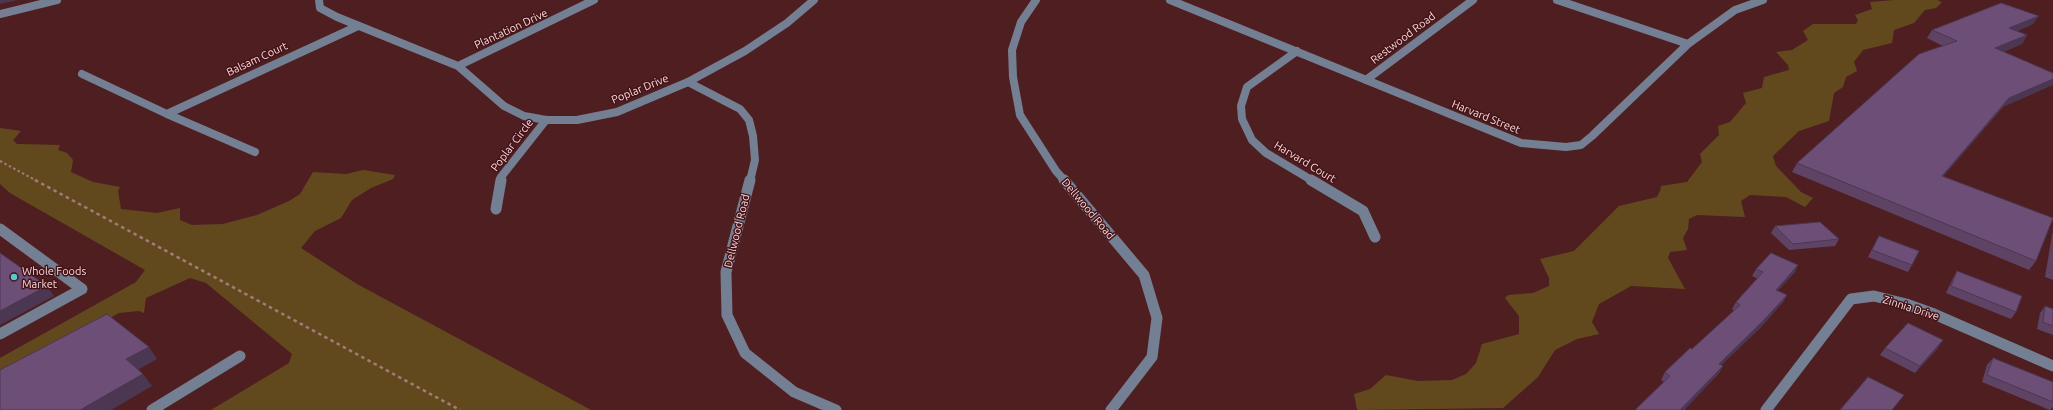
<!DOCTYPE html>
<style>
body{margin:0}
canvas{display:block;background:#4e1e21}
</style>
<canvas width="2053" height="410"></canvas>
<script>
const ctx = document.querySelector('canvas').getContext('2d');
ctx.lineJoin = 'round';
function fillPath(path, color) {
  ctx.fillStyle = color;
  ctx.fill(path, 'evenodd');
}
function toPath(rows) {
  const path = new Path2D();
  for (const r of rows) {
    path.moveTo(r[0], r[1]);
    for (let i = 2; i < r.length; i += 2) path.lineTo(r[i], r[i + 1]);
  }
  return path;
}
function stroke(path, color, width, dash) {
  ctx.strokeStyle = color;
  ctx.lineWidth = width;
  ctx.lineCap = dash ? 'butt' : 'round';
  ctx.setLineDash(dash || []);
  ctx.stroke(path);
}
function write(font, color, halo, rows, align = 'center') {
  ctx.font = font + ' Ubuntu,sans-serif';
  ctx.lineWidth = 3;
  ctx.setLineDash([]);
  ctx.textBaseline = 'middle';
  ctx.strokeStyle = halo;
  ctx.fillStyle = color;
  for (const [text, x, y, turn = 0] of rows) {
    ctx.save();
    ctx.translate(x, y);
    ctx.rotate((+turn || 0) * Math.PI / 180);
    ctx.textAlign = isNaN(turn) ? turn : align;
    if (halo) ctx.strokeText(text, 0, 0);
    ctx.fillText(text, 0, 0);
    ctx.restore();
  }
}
fillPath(toPath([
 [1895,0,1937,0,1942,2,1936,8,1925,10,1914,23,1894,30,1892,43,1863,50,1854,62,1857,71,1846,77,1843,87,1834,93,1829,121,1799,131,1773,156,1776,166,1801,192,1813,198,1805,207,1786,197,1750,195,1741,201,1745,217,1697,215,1689,219,1688,229,1683,238,1687,250,1670,252,1668,258,1685,289,1631,286,1599,304,1592,322,1599,334,1577,339,1555,350,1538,377,1503,408,1357,410,1354,394,1370,389,1386,375,1418,381,1452,380,1466,374,1476,363,1482,344,1519,334,1519,316,1505,298,1508,295,1533,293,1549,286,1549,278,1540,259,1574,251,1619,206,1657,197,1660,191,1661,186,1687,182,1702,162,1700,154,1719,135,1718,126,1730,122,1746,103,1743,93,1762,88,1764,77,1789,70,1788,65,1776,52,1792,50,1808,40,1803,31,1813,24,1856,24,1858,20,1855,15,1872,9,1870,2],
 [0,128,21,131,13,140,17,144,60,145,58,150,67,153,73,160,71,172,93,182,120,187,118,191,121,209,157,213,180,208,180,220,192,225,223,224,257,215,289,201,300,194,313,172,346,174,363,170,395,175,393,179,371,188,352,200,341,218,315,231,301,248,357,284,591,410,211,410,289,363,292,354,206,283,190,278,146,298,144,313,139,311,119,313,0,378,0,358,136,282,145,270,10,193,0,184]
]), '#62491d');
stroke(toPath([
 [0,161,37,181]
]), '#a47b7d', 2, [2.5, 2.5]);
stroke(toPath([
 [35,180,460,410]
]), '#a47b7d', 2.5, [3.5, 3.5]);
stroke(toPath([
 [319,0,320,8,337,17,458,66,504,106,524,116,546,120,577,120,617,112,688,82,745,51,787,23,814,0],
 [1036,0,1021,22,1012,50,1013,77,1020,115,1056,171,1065,181],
 [1170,0,1521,143,1566,147,1581,145,1592,136,1688,44,1735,10,1763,0],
 [1557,0,1688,44],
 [0,14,57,0],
 [1297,51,1247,87,1241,106,1242,119,1252,140,1266,153,1313,181],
 [458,66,594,0],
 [82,74,167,114,255,152],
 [1366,80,1473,0],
 [688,82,740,109,749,120,753,136,755,160,750,181],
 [167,114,358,26],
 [500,181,501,177,546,120]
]), '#737f92', 8);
stroke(toPath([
 [750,180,726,272,727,315,745,353,794,392,836,410],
 [1064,180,1144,275,1157,318,1152,357,1111,410],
 [1311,180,1363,211,1375,237],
 [496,209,501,180],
 [0,229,82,289,0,334],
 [152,410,240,356],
 [1766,410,1851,299,1874,296,1906,304,1934,314,2053,366]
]), '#737f92', 11);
fillPath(toPath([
 [2033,24,2017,31,2027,35,2022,44,2003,52,2003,107,1943,176,2036,261,2029,270,1792,172,1797,163,1943,46,1927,38,1932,30],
 [1775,226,1839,239,1835,246,1789,250,1771,233],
 [2053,229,2053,280,2045,277],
 [1879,236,1912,265,1908,272,1868,257,1875,243],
 [1756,269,1795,272,1777,291,1787,295,1783,302,1760,328,1721,365,1723,366,1719,373,1684,410,1635,410,1664,382,1661,380,1665,372,1692,349,1734,311,1732,309,1736,302,1758,279,1752,276],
 [1957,271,2016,312,2011,319,1946,293,1953,278],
 [2045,306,2053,309,2053,335,2037,329,2040,313],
 [1885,348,1938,348,1915,373,1880,355],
 [1993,358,2053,382,2053,407,2050,410,1982,382,1987,365]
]), '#5e4365');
fillPath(toPath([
 [0,0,18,0,0,4],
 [2039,16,2033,24,2004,36,2009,28],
 [2027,35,2022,44,1989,57,1995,48],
 [2053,79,2053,85,2003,107,1936,185,1942,176,2009,98],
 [1798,265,1795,272,1772,297,1776,290],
 [47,286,54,296,0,325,0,311],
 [1787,295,1783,302,1760,328,1715,371,1719,364],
 [1943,340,1938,348,1915,373,1920,366],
 [149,347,157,359,134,372,126,359],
 [1723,366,1719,373,1684,410,1680,410],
 [143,374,152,386,111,410,80,410]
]), '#4c3753');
const building = toPath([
 [2001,3,2039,16,2009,28,2027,35,1995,48,2053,73,2053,79,2009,98,1942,176,2053,218,2036,261,1797,163,1919,54,1957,41,1932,30,2001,3],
 [1820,222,1839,239,1793,244,1775,226,1820,222],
 [1879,236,1919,251,1912,265,1872,250,1879,236],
 [0,253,47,286,0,311,0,253],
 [1771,253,1798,265,1776,290,1787,295,1764,320,1719,364,1723,366,1680,410,1635,410,1670,376,1665,372,1690,348,1692,349,1740,305,1736,302,1763,272,1756,269,1771,253],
 [1957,271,2022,296,2016,312,1951,286,1957,271],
 [2045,306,2053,309,2053,326,2043,322,2045,306],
 [107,314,149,347,126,359,143,374,80,410,0,410,0,370,107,314],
 [1908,323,1943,340,1920,366,1885,348,1908,323],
 [1993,358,2053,382,2053,402,1987,375,1993,358],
 [1868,377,1904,395,1892,410,1840,410,1868,377]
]);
fillPath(building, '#6d4e76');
stroke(building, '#4c3753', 1);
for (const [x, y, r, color] of [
 [14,277,4,"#52ccd0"]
]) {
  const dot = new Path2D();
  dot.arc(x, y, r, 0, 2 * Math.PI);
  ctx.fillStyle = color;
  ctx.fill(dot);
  stroke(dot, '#431318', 1.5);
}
write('11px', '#fbdada', '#431318', [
 ["Plantation Drive",511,29,-25],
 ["Restwood Road",1403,38,-37],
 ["Balsam Court",257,59,-25],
 ["Poplar Drive",640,89,-22],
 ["Harvard Street",1486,117,22],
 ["Poplar Circle",512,145,-53],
 ["Harvard Court",1305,162,31],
 ["Dellwood Road",1088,209,50],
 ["Dellwood Road",737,231,-76],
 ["Zinnia Drive",1911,308,18]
]);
write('11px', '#fbdada', '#431318', [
 ["Whole Foods",22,271],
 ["Market",22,284]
], 'left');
</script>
